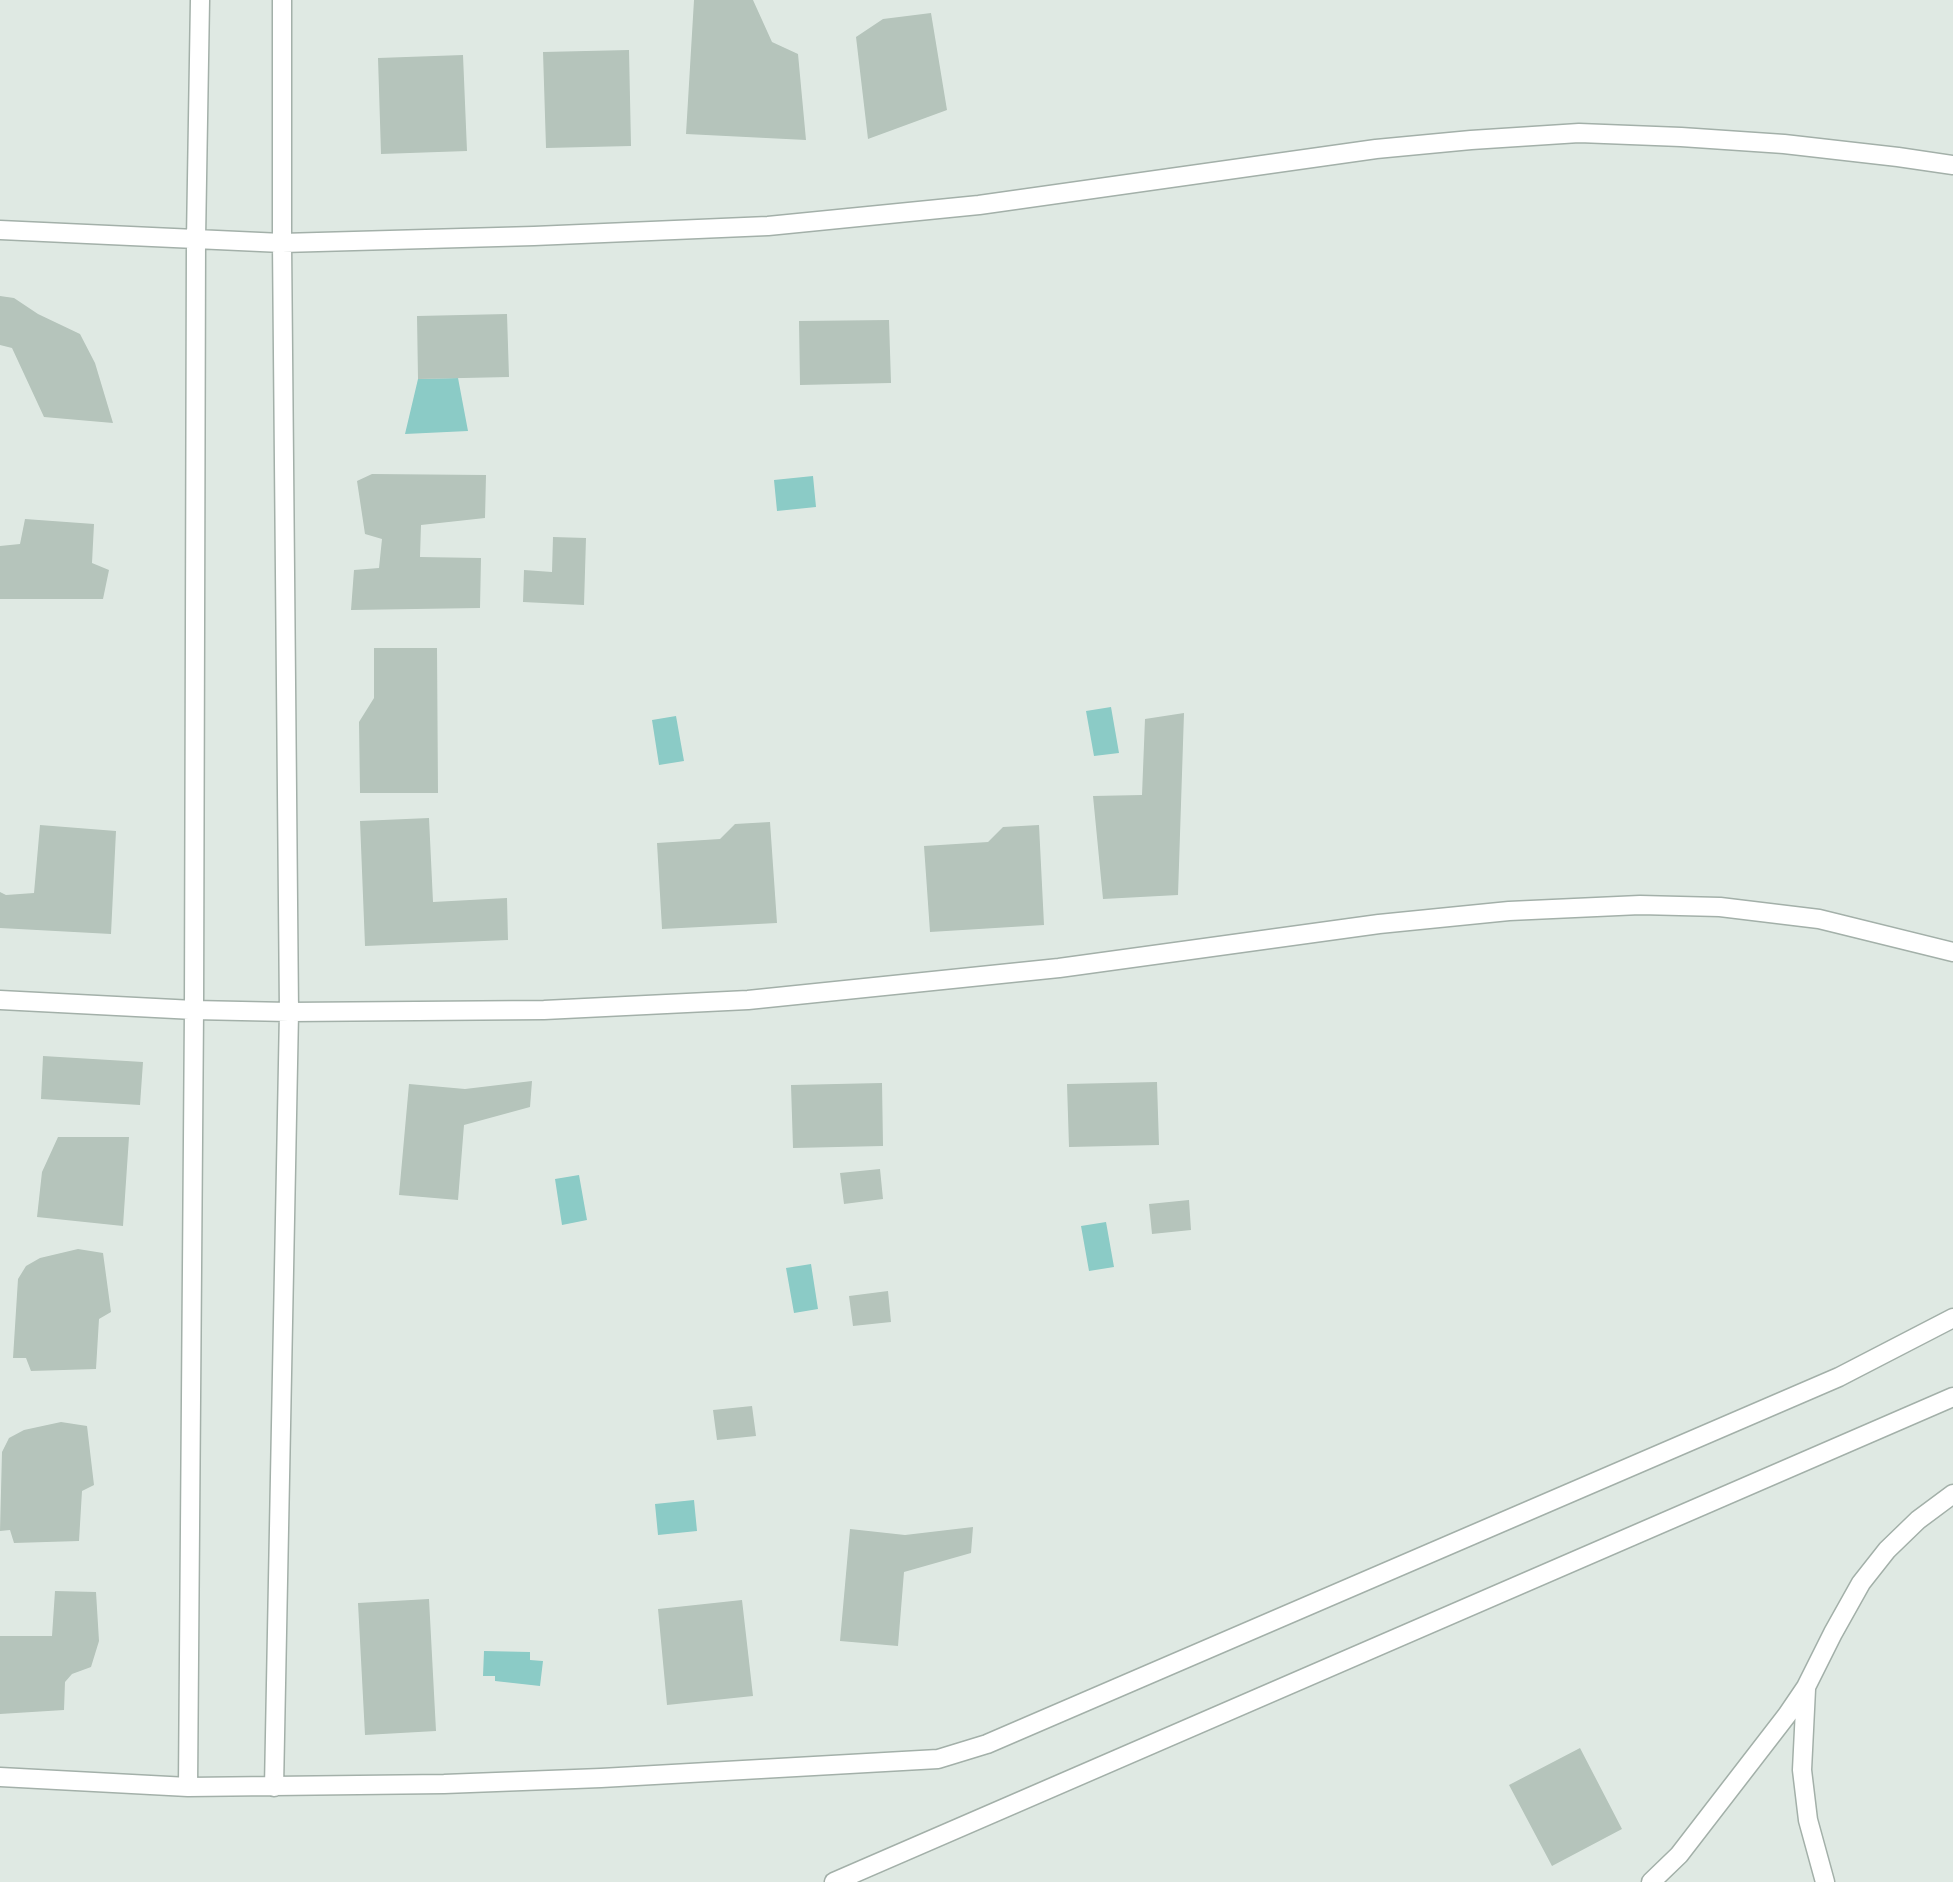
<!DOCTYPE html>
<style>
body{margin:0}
canvas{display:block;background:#dfe9e3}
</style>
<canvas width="1953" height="1882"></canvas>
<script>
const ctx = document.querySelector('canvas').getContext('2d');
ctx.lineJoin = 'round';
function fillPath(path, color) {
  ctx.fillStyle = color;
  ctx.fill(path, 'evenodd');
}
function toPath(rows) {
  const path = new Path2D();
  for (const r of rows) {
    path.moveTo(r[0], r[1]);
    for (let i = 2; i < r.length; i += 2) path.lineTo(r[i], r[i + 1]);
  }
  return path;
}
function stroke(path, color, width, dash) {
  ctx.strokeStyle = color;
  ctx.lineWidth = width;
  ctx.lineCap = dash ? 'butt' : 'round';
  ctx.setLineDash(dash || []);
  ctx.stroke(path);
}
fillPath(toPath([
 [458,378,468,431,405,434,418,379],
 [813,476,816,507,777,511,774,480],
 [1111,707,1119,753,1094,756,1086,711],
 [676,716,684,761,659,765,652,720],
 [579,1175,587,1220,562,1225,555,1179],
 [1106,1222,1114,1267,1089,1271,1081,1226],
 [811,1264,818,1309,794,1313,786,1268],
 [694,1500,697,1531,658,1535,655,1504],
 [484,1651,530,1652,530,1660,543,1661,540,1686,495,1681,495,1676,483,1676]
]), '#8bcbc6');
fillPath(toPath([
 [694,0,753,0,772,42,798,54,806,140,686,134],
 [931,13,947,110,868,139,856,37,883,19],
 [629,50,631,146,546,148,543,52],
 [463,55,467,151,381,154,378,58],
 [0,296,14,298,38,314,80,334,95,363,113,423,44,417,12,348,0,345],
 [507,314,509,377,418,379,417,316],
 [889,320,891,383,800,385,799,321],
 [372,474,486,475,485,518,421,525,420,557,481,558,480,608,351,610,354,570,379,568,382,539,365,534,357,481],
 [25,519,94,524,92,563,109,570,103,599,0,599,0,546,20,544],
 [553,537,586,538,584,605,523,602,524,570,552,572],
 [374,648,437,648,438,793,360,793,359,722,374,698],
 [1184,713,1178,895,1103,899,1093,796,1142,795,1145,719],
 [429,818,433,902,507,898,508,940,365,946,360,821],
 [770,822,777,923,662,929,657,843,720,839,735,824],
 [40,825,116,831,111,934,0,928,0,892,6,895,34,893],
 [1039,825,1044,925,930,932,924,846,988,842,1003,827],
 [43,1056,143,1062,140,1105,41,1099],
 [532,1081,530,1107,464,1125,458,1200,399,1195,409,1084,465,1089],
 [1157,1082,1159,1145,1069,1147,1067,1084],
 [882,1083,883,1146,793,1148,791,1085],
 [58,1137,129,1137,123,1226,37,1217,42,1172],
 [880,1169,883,1199,844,1204,840,1173],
 [1189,1200,1191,1230,1152,1234,1149,1204],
 [78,1249,103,1253,111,1312,99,1319,96,1369,31,1371,26,1358,13,1358,18,1279,26,1266,40,1258],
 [888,1291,891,1322,853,1326,849,1296],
 [752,1406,756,1436,717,1440,713,1410],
 [61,1422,87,1426,94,1485,82,1491,79,1541,14,1543,10,1530,0,1531,2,1452,9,1438,24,1430],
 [973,1527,971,1553,904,1572,898,1646,840,1641,850,1529,905,1535],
 [55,1591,96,1592,99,1641,91,1667,72,1674,65,1682,64,1710,0,1714,0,1636,52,1636],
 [429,1599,436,1731,365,1735,358,1603],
 [742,1600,753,1696,667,1705,658,1609],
 [1580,1748,1622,1829,1552,1866,1509,1785]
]), '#b5c4bb');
const street = toPath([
 [0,230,282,243,534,236,768,226,979,205,1376,149,1471,140,1579,133,1681,137,1784,144,1898,157,1953,165],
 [0,1000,194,1010,289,1012,544,1010,748,1000,1059,968,1379,924,1509,911,1640,905,1720,907,1819,919,1953,952],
 [1806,1689,1802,1770,1808,1820,1825,1882],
 [0,1777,188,1787,444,1784,601,1778,938,1759,987,1744,1839,1377,1953,1318],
 [188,1787,194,1010,196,239,200,0],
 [274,1787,289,1012,282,243,282,0],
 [834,1882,1953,1397],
 [1651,1882,1679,1855,1787,1715,1806,1687,1833,1633,1861,1583,1887,1550,1918,1520,1953,1494]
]);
stroke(street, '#a3b0a9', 21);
stroke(street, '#fff', 18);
</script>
